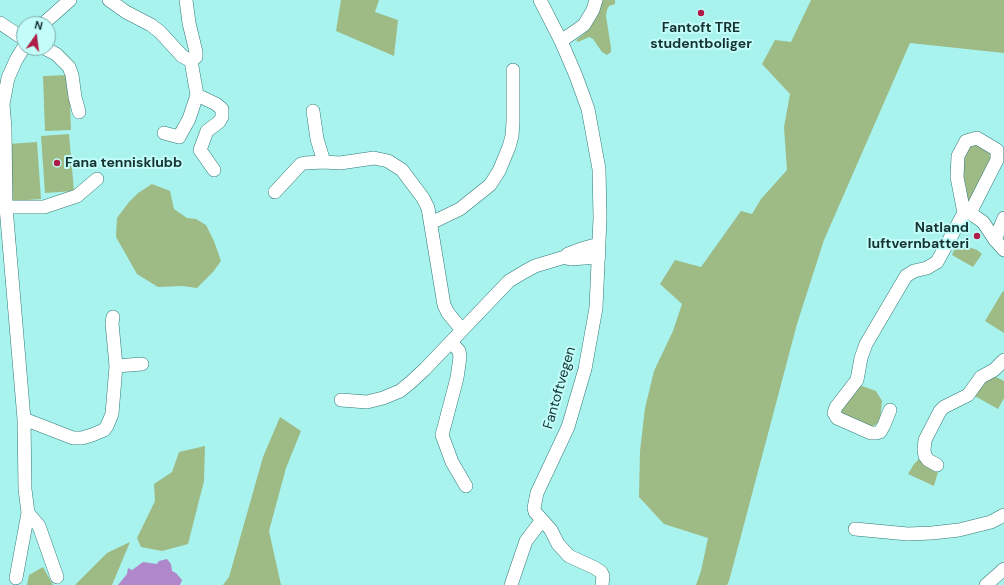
<!DOCTYPE html>
<style>
body{margin:0}
#map{position:relative;width:1004px;height:585px;overflow:hidden;background:#a9f3ee;font-family:"DM Sans",sans-serif}
canvas{display:block}
.north{position:absolute;left:16px;top:16px;width:40px;height:40px;box-sizing:border-box;background:#c3fdf9;border:1px solid #7daca9;border-radius:50%;rotate:14deg;font-size:11px;font-weight:700;line-height:16px;text-align:center;color:#143331}
.north::after{content:'';display:block;margin:auto;width:14px;height:18px;background:#af1c47;clip-path:polygon(50% 0,100% 100%,50% 72%,0 100%)}
</style>
<div id="map">
<canvas width="1004" height="585"></canvas>
<div class="north">N</div>
</div>
<script>
const ctx = document.querySelector('canvas').getContext('2d');
ctx.lineJoin = 'round';
function fillPath(path, color) {
  ctx.fillStyle = color;
  ctx.fill(path, 'evenodd');
}
function toPath(rows) {
  const path = new Path2D();
  for (const r of rows) {
    path.moveTo(r[0], r[1]);
    for (let i = 2; i < r.length; i += 2) path.lineTo(r[i], r[i + 1]);
  }
  return path;
}
function stroke(path, color, width, dash) {
  ctx.strokeStyle = color;
  ctx.lineWidth = width;
  ctx.lineCap = dash ? 'butt' : 'round';
  ctx.setLineDash(dash || []);
  ctx.stroke(path);
}
function write(font, color, halo, rows, align = 'center') {
  ctx.font = font + ' "DM Sans",sans-serif';
  ctx.lineWidth = 4;
  ctx.setLineDash([]);
  ctx.textBaseline = 'middle';
  ctx.strokeStyle = halo;
  ctx.fillStyle = color;
  for (const [text, x, y, turn = 0] of rows) {
    ctx.save();
    ctx.translate(x, y);
    ctx.rotate((+turn || 0) * Math.PI / 180);
    ctx.textAlign = isNaN(turn) ? turn : align;
    if (halo) ctx.strokeText(text, 0, 0);
    ctx.fillText(text, 0, 0);
    ctx.restore();
  }
}
fillPath(toPath([
 [341,0,379,0,375,12,398,20,394,56,336,31],
 [603,0,615,0,615,4,609,6,607,10,606,16,611,48,611,52,607,55,602,52,593,39,589,37,578,42,576,40,584,34,592,24],
 [811,0,1004,0,1004,53,910,43,824,240,797,324,729,581,727,585,696,585,701,571,708,538,664,524,639,497,640,451,645,408,654,371,673,331,682,304,660,284,675,260,701,267,741,211,752,214,761,199,787,170,784,127,790,94,762,64,775,40,791,42],
 [69,75,71,130,45,131,43,76],
 [69,134,74,191,45,193,41,136],
 [37,142,41,199,13,201,9,144],
 [969,142,993,151,993,161,977,192,966,206,960,171],
 [152,184,170,191,174,209,187,218,196,219,206,225,214,241,221,261,213,272,197,288,182,286,158,287,137,274,116,237,117,218,129,202,138,193],
 [957,243,977,250,982,254,973,267,952,255],
 [1003,291,1004,292,1004,333,985,321],
 [992,375,1004,381,1004,398,998,409,973,395],
 [859,385,876,391,882,401,880,421,872,427,846,421,840,407],
 [280,417,301,431,286,468,269,531,281,585,223,585,229,577,263,457],
 [205,446,204,481,188,544,162,551,141,547,137,538,155,501,154,484,172,472,179,452],
 [920,458,941,461,934,486,908,474,914,464],
 [130,542,112,585,75,585,107,553],
 [43,567,53,585,27,585,29,575]
]), '#9eba85');
fillPath(toPath([
 [167,559,171,564,172,571,176,573,182,580,180,585,118,585,127,574,128,568,132,570,143,562,157,564,159,561]
]), '#af87ca');
const minor = toPath([
 [109,0,126,12,151,25,160,32,182,56,191,61,196,57,196,52,189,23,186,0],
 [540,0,561,41,576,76,588,109,599,169,600,218,596,308,585,369,568,427,537,493,534,508,535,512,551,530,558,544,569,556,595,568,601,572,603,576,602,585],
 [0,23,24,39],
 [43,24,70,0],
 [561,41,584,25,593,10,596,0],
 [44,48,56,54,69,67,72,75,75,97,79,112],
 [197,95,216,104,222,109,222,117,219,122,207,131,200,150,214,170],
 [313,111,317,139,324,162],
 [164,133,179,137,189,119,197,95,191,61],
 [275,192,301,164,305,163,324,162,340,163,374,158,388,161,402,170,423,198,428,208,444,305,448,313,462,330],
 [6,207,44,207,77,196,97,179],
 [964,213,957,177,958,156,966,141,977,138,997,150,997,160,970,213],
 [431,223,460,209,490,185,499,171,509,147,512,136,513,122,513,70],
 [995,240,1004,218],
 [565,257,568,254,581,249,599,244],
 [451,342,459,351,460,357,457,378,442,435,452,462,466,486],
 [116,366,142,364],
 [341,400,367,402,383,398,400,391,411,382,425,369,509,281,524,272,535,266,565,257,570,259,599,257],
 [890,410,884,425,880,432,876,433,871,433,837,418,834,413,836,407,857,380,861,358,866,344,906,276,914,271,927,268,937,262,964,213,970,213,983,222,995,240,1004,250],
 [24,419,73,438,82,438,92,435,104,430,107,426,112,414,116,366,112,323,113,317],
 [937,465,928,460,925,456,924,450,925,440,940,411,944,407,968,395,981,377,994,370,1004,360],
 [28,513,39,526,57,577],
 [855,529,908,534,932,533,959,530,991,522,1004,515],
 [16,578,28,513,25,489,24,419,6,207,5,128,3,104,8,78,16,60,24,47],
 [511,585,526,541,542,520],
 [986,585,1004,569]
]);
stroke(minor, '#2f7976', 14);
stroke(minor, '#fff', 13);
for (const [x, y, r, color] of [
 [701,13,4,"#af1c47"],
 [57,163,4,"#af1c47"],
 [977,236,4,"#af1c47"]
]) {
  const dot = new Path2D();
  dot.arc(x, y, r, 0, 2 * Math.PI);
  ctx.fillStyle = color;
  ctx.fill(dot);
  stroke(dot, '#c3fdf9', 1.5);
}
write('bold 14px', '#143331', '#c3fdf9', [
 ["Fantoft TRE",701,28],
 ["studentboliger",701,44],
 ["Fana tennisklubb",65,163,"left"],
 ["Natland",969,228,"right"],
 ["luftvernbatteri",969,244,"right"]
]);
write('14px', '#143331', '#c3fdf9', [
 ["Fantoftvegen",560,388,-74]
]);
</script>
